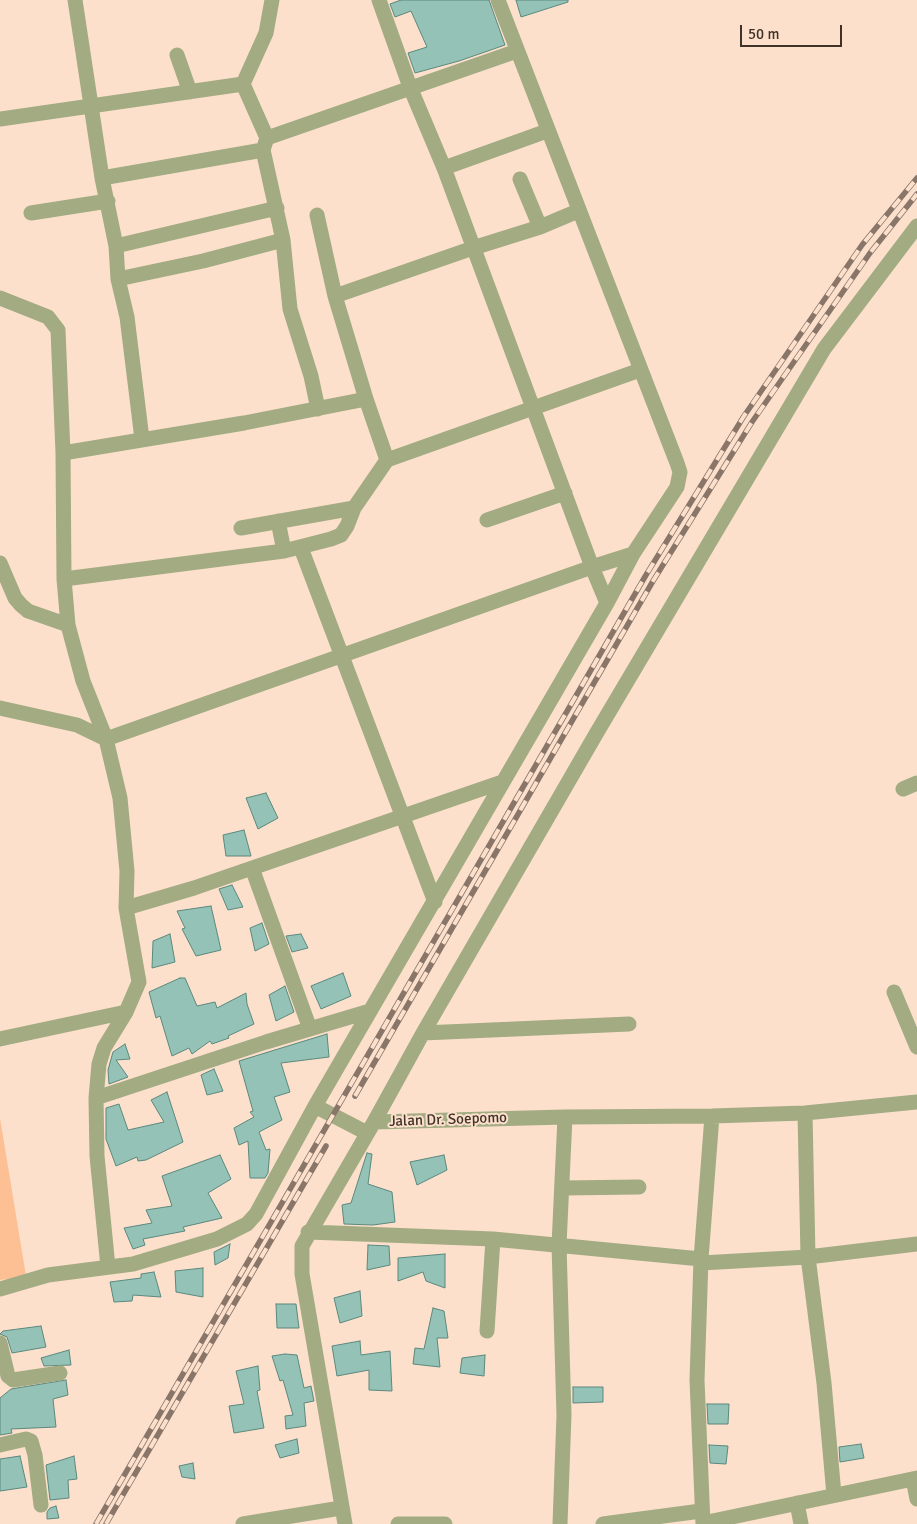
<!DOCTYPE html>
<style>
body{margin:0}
#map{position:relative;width:917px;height:1524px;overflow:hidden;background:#fce0cc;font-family:Signika,sans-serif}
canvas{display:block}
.scale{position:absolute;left:740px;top:25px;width:102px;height:22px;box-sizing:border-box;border:2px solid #3f3228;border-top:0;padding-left:6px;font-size:15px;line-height:18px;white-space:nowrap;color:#3f3228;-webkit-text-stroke:4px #fce0cc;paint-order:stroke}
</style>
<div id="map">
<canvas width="917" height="1524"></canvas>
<div class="scale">50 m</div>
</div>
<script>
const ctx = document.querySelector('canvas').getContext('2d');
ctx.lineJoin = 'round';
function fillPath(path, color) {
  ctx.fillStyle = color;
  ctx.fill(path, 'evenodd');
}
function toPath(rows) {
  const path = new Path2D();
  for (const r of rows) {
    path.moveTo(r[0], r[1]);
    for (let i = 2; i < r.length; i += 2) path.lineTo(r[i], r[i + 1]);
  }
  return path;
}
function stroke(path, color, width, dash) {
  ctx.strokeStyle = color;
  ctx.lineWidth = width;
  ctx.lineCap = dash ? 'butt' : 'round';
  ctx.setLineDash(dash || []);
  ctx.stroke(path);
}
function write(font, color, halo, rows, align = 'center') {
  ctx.font = font + ' Signika,sans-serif';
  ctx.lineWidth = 4;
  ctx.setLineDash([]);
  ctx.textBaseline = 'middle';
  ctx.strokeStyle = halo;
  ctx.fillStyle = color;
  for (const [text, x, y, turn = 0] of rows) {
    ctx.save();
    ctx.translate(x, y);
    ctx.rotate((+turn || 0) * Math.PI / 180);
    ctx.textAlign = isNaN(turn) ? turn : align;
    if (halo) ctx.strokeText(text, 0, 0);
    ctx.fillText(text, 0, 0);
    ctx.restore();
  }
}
fillPath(toPath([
 [0,1118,26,1276,0,1280]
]), '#fcc094');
const building = toPath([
 [401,0,489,0,505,45,459,61,415,73,408,53,427,47,411,11,395,17,390,4,401,0],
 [516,0,568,0,568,2,521,17,516,0],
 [266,793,278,818,258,829,246,798,266,793],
 [244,830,251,856,226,856,223,835,244,830],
 [232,885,243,907,228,910,219,889,232,885],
 [211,906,221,950,196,956,182,929,185,928,177,911,211,906],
 [262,923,269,944,255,951,250,928,262,923],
 [170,934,175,962,152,968,153,941,170,934],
 [301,934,308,948,292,952,286,936,301,934],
 [343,973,351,996,321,1009,311,986,343,973],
 [180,978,185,978,197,1006,215,1002,217,1008,246,993,247,1004,254,1024,228,1036,229,1038,212,1044,210,1041,192,1054,189,1048,172,1056,160,1016,156,1018,149,992,180,978],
 [285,986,294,1012,276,1021,269,995,285,986],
 [327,1034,329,1057,281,1063,290,1092,274,1097,282,1120,259,1132,266,1150,270,1149,268,1173,265,1178,250,1178,248,1141,239,1145,234,1128,254,1117,250,1112,253,1111,239,1061,327,1034],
 [125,1044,130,1059,116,1060,128,1077,109,1084,108,1070,113,1052,125,1044],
 [214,1069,223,1091,207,1095,201,1075,214,1069],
 [167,1092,183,1142,146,1160,138,1161,137,1157,116,1166,106,1139,106,1108,119,1104,128,1130,164,1122,151,1100,167,1092],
 [367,1153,372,1154,368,1184,392,1192,395,1222,373,1225,344,1224,342,1205,351,1203,367,1153],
 [220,1155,231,1179,208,1193,222,1218,183,1227,185,1231,143,1239,145,1245,133,1249,124,1228,152,1223,146,1210,172,1206,162,1176,220,1155],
 [444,1155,447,1170,417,1185,410,1162,444,1155],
 [230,1244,228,1258,215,1265,214,1252,230,1244],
 [368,1245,389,1246,390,1265,367,1270,368,1245],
 [445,1254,445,1288,426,1281,423,1272,398,1281,398,1258,445,1254],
 [203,1268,203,1297,176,1292,175,1271,203,1268],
 [154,1272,161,1297,133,1295,132,1301,114,1302,110,1282,141,1278,141,1274,154,1272],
 [360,1291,362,1316,340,1323,334,1298,360,1291],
 [276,1304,296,1304,299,1328,277,1328,276,1304],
 [433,1308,444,1311,448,1338,437,1338,440,1367,413,1364,415,1348,424,1349,433,1308],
 [41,1326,46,1347,12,1353,7,1337,0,1334,3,1331,41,1326],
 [360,1341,361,1355,390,1351,392,1391,369,1390,369,1370,337,1376,332,1346,360,1341],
 [69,1350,71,1365,44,1366,41,1358,69,1350],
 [285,1354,297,1355,304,1388,311,1386,314,1401,304,1403,306,1426,286,1429,285,1416,293,1415,283,1380,280,1381,272,1356,285,1354],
 [485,1355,484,1376,460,1373,462,1358,485,1355],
 [258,1366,260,1390,257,1391,264,1428,234,1433,229,1406,244,1404,236,1371,258,1366],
 [66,1380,68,1395,53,1399,56,1427,11,1429,12,1433,0,1435,0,1398,11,1389,66,1380],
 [573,1387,603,1387,603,1402,573,1403,573,1387],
 [707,1404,729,1404,728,1424,708,1424,707,1404],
 [297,1439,299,1453,280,1458,275,1445,297,1439],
 [861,1444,864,1458,840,1462,839,1447,861,1444],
 [709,1445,728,1446,726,1464,710,1463,709,1445],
 [20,1456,27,1487,0,1491,0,1459,20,1456],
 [74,1456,77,1479,68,1480,69,1498,50,1500,46,1465,74,1456],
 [193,1463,195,1479,182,1477,179,1466,193,1463],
 [56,1506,59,1518,47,1519,47,1512,50,1508,56,1506]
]);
fillPath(building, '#94c2b7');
stroke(building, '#5b887d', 1);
stroke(toPath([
 [75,0,102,178,116,246,118,279,127,317,142,439],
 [272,0,266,33,243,84,267,138,263,150,283,240,290,309,311,376,318,409],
 [177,55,190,92],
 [0,119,243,84],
 [267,138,517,51],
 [444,168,547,131],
 [102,178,263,150],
 [520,179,540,227],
 [31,213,108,201],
 [317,215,335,296,366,399],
 [116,246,277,208],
 [118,279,203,261,283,240],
 [335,296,473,248,540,227,578,211],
 [0,298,48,317,58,330,63,453,64,579,68,625,83,681,106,739,120,798,127,871,126,908,139,982,126,1012,104,1048,99,1064,96,1098,97,1156,108,1267],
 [63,453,244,423,366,399,387,460],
 [487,520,565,493],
 [278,521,284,551],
 [241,528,354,508],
 [301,548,435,902],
 [0,563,15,598,21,605,28,611,68,625],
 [64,579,284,551,331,539,341,535,347,526,354,508,387,460,640,370],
 [607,603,592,567,633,554],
 [0,708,77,725,106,739,592,567,444,168,410,87,379,0],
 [903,789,917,783],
 [252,868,310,1029],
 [126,908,194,888,502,782],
 [894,992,917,1047],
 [423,1033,629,1024],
 [0,1039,126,1012],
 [96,1098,266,1042,370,1011],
 [315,1106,367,1133],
 [805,1113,808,1257,824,1383,834,1495],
 [374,1122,423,1033,596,734,824,349,917,226],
 [563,1188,639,1187],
 [308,1232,493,1239,701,1259],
 [701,1263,808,1257,917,1244],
 [0,1289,48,1275,133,1264,217,1239,247,1224,256,1214,315,1106,607,603,633,554,677,487,680,472,677,463,498,0],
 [487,1331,493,1239],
 [0,1343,8,1376,13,1380,60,1373],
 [0,1445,26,1439,31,1441,35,1455,41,1505],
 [913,1479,917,1499],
 [797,1503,801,1524],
 [703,1523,917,1478],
 [243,1524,341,1508],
 [345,1524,302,1274,302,1246,374,1122,565,1117,712,1116,805,1113,917,1102],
 [398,1524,445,1524],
 [560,1524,564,1415,559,1245,565,1117],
 [603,1524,701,1511],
 [703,1524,697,1380,701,1259,712,1116]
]), '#a2ab82', 15);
const rail = toPath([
 [355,1096,653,581,752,422,870,253,917,194],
 [96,1524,646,575,744,416,862,245,917,178],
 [106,1524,326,1146]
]);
stroke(rail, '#897669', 5.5);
stroke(rail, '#fce0cc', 4, [11]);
write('15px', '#3f3228', '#fce0cc', [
 ["Jalan Dr. Soepomo",448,1120,-2]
]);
</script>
